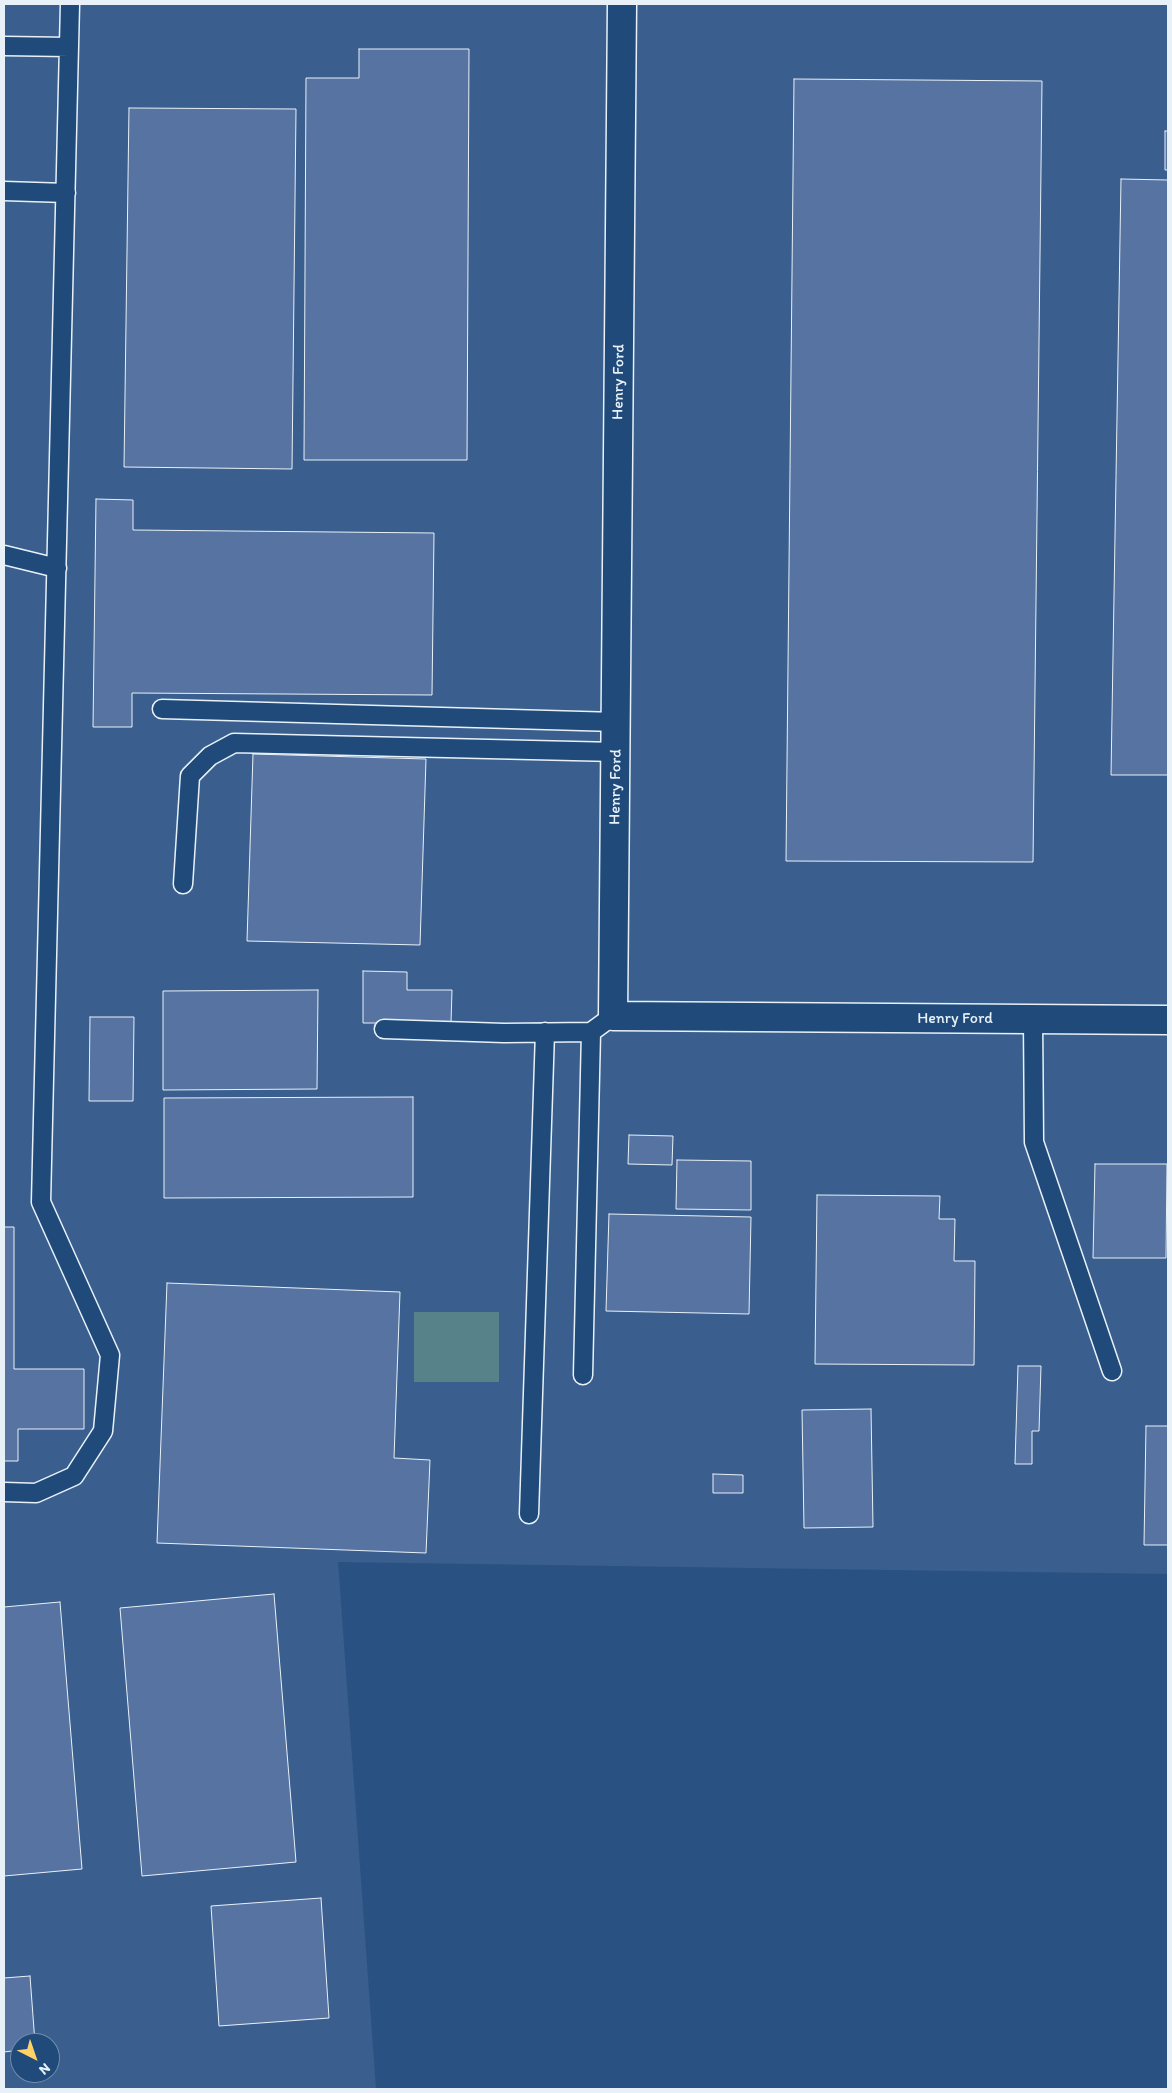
<!DOCTYPE html>
<style>
body{margin:0}
#map{position:relative;width:1172px;height:2093px;overflow:hidden;background:#295282;font-family:Itim,sans-serif}
canvas{display:block}
.frame{position:absolute;inset:0;border:5px solid #e8f1f8;pointer-events:none}
.north{position:absolute;left:10px;top:2033px;width:50px;height:50px;box-sizing:border-box;background:#1f4a7a;border:1px solid #6f8dac;border-radius:50%;rotate:139deg;font-size:14px;font-weight:700;line-height:20px;text-align:center;color:#e8f1f8}
.north::after{content:'';display:block;margin:auto;width:18px;height:22px;background:#ffd166;clip-path:polygon(50% 0,100% 100%,50% 72%,0 100%)}
</style>
<div id="map">
<canvas width="1172" height="2093"></canvas>
<div class="frame"></div>
<div class="north">N</div>
</div>
<script>
const ctx = document.querySelector('canvas').getContext('2d');
ctx.lineJoin = 'round';
function fillPath(path, color) {
  ctx.fillStyle = color;
  ctx.fill(path, 'evenodd');
}
function toPath(rows) {
  const path = new Path2D();
  for (const r of rows) {
    path.moveTo(r[0], r[1]);
    for (let i = 2; i < r.length; i += 2) path.lineTo(r[i], r[i + 1]);
  }
  return path;
}
function stroke(path, color, width, dash) {
  ctx.strokeStyle = color;
  ctx.lineWidth = width;
  ctx.lineCap = dash ? 'butt' : 'round';
  ctx.setLineDash(dash || []);
  ctx.stroke(path);
}
function write(font, color, halo, rows, align = 'center') {
  ctx.font = font + ' Itim,sans-serif';
  ctx.lineWidth = 5;
  ctx.setLineDash([]);
  ctx.textBaseline = 'middle';
  ctx.strokeStyle = halo;
  ctx.fillStyle = color;
  for (const [text, x, y, turn = 0] of rows) {
    ctx.save();
    ctx.translate(x, y);
    ctx.rotate((+turn || 0) * Math.PI / 180);
    ctx.textAlign = isNaN(turn) ? turn : align;
    if (halo) ctx.strokeText(text, 0, 0);
    ctx.fillText(text, 0, 0);
    ctx.restore();
  }
}
fillPath(toPath([
 [4,4,1168,4,1168,1574,338,1562,376,2089,4,2089],
 [20,2043,50,2043,50,2073,20,2073]
]), '#3a5f8e');
fillPath(toPath([
 [414,1312,499,1312,499,1382,414,1382]
]), '#588289');
const building = toPath([
 [359,49,469,49,467,460,304,460,306,78,359,78,359,49],
 [794,79,1042,81,1033,862,786,861,794,79],
 [129,108,296,109,292,469,124,467,129,108],
 [1165,131,1168,131,1168,170,1165,170,1165,131],
 [1121,179,1168,180,1168,775,1111,775,1121,179],
 [96,499,133,500,133,530,434,533,432,695,132,693,132,727,93,727,96,499],
 [253,754,426,759,420,945,247,941,253,754],
 [363,971,407,972,407,990,452,990,451,1023,363,1023,363,971],
 [318,990,317,1089,163,1090,163,991,318,990],
 [90,1017,134,1017,133,1101,89,1101,90,1017],
 [413,1097,413,1197,164,1198,164,1098,413,1097],
 [629,1135,673,1136,672,1165,628,1164,629,1135],
 [677,1160,751,1161,751,1210,676,1209,677,1160],
 [1095,1164,1167,1164,1166,1258,1093,1258,1095,1164],
 [817,1195,940,1196,939,1219,955,1219,954,1261,975,1261,974,1365,815,1364,817,1195],
 [609,1214,751,1217,749,1314,606,1311,609,1214],
 [4,1227,14,1227,14,1369,84,1369,84,1429,18,1429,18,1461,4,1461,4,1227],
 [167,1283,400,1292,394,1458,430,1460,426,1553,157,1543,167,1283],
 [1018,1366,1041,1366,1039,1431,1032,1431,1032,1464,1015,1464,1018,1366],
 [871,1409,873,1527,804,1528,802,1410,871,1409],
 [1146,1426,1168,1426,1168,1545,1144,1545,1146,1426],
 [713,1474,743,1475,743,1493,713,1493,713,1474],
 [274,1594,296,1862,142,1876,120,1608,274,1594],
 [60,1602,82,1869,4,1876,4,1607,60,1602],
 [321,1898,329,2018,219,2026,211,1906,321,1898],
 [30,1976,35,2043,20,2043,20,2050,4,2052,4,1978,30,1976]
]);
fillPath(building, '#5673a2');
stroke(building, '#e8f1f8', 1);
const lane = toPath([
 [4,46,69,47],
 [4,191,66,193],
 [4,555,57,568],
 [162,709,616,722],
 [183,884,190,776,210,756,234,743,616,752],
 [1033,1019,1034,1142,1112,1371],
 [384,1029,504,1033,591,1032,613,1016],
 [583,1375,591,1032],
 [4,1492,36,1493,74,1476,103,1431,110,1355,41,1202,70,4],
 [529,1514,545,1032]
]);
const street = toPath([
 [622,4,613,1016,1168,1020]
]);
stroke(lane, '#e8f1f8', 21);
stroke(street, '#e8f1f8', 31);
stroke(lane, '#1f4a7a', 18);
stroke(street, '#1f4a7a', 28);
write('16px', '#e8f1f8', '#1f4a7a', [
 ["Henry Ford",619,382,-89],
 ["Henry Ford",616,787,-89],
 ["Henry Ford",955,1019]
]);
</script>
